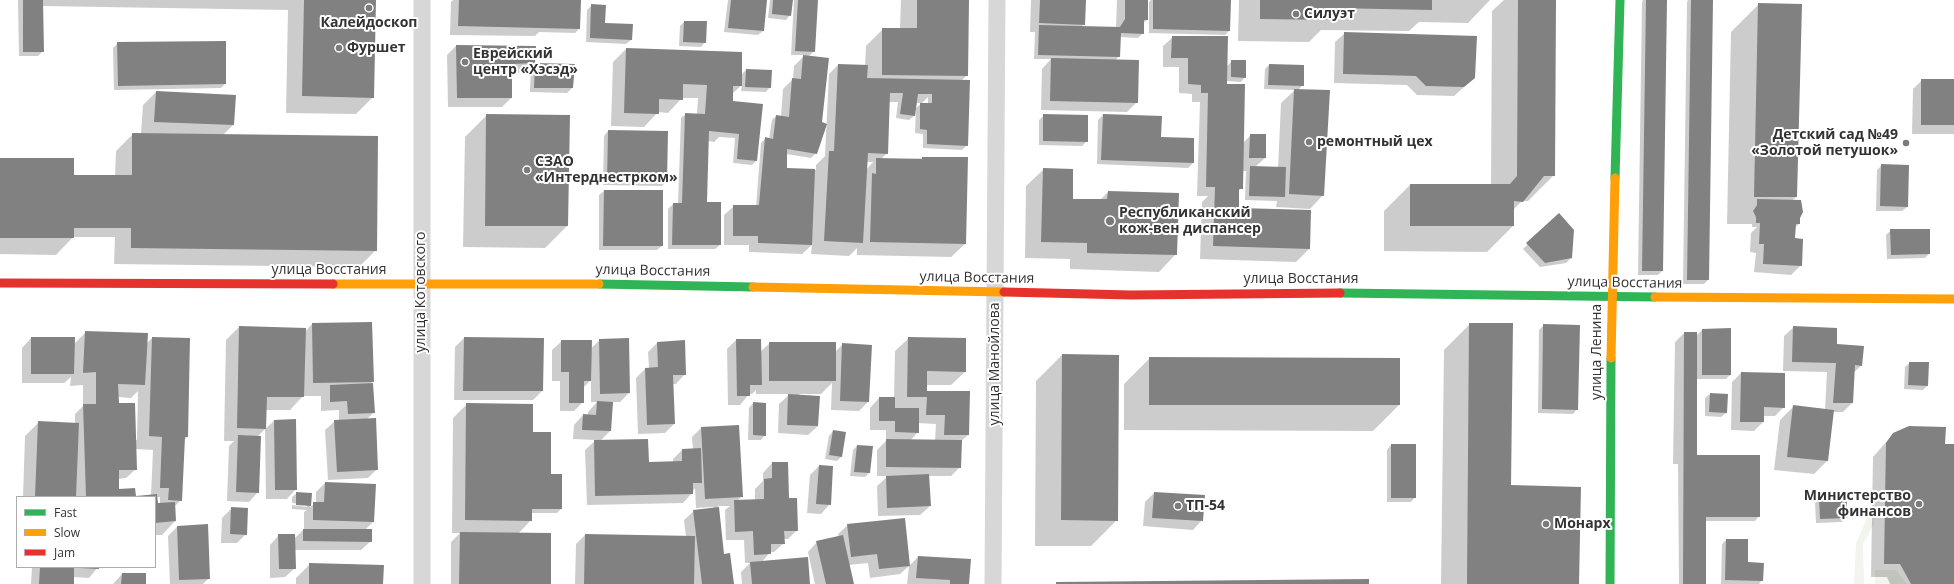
<!DOCTYPE html>
<meta charset="utf-8">
<style>
body{margin:0}
#map{position:relative;width:1954px;height:584px;overflow:hidden;background:#fff;font-family:"Open Sans",sans-serif}
canvas{display:block}
.legend{position:absolute;left:16px;top:496px;width:140px;height:72px;box-sizing:border-box;background:#fff;border:1px solid #adadad;margin:0;padding:5px 7px;list-style:none;font-size:12px;color:#333}
.legend li{display:flex;align-items:center;gap:8px;height:20px}
.legend b{width:20px;border:1px solid #adadad}
</style>
<div id="map">
<canvas width="1954" height="584"></canvas>
<ul class="legend">
<li><b style="height:5px;background:#30b455"></b>Fast</li>
<li><b style="height:5px;background:#ff9f0a"></b>Slow</li>
<li><b style="height:5px;background:#e5322d"></b>Jam</li>
</ul>
</div>
<script>
const ctx = document.querySelector('canvas').getContext('2d');
ctx.lineJoin = 'round';
function fillPath(path, color) {
  ctx.fillStyle = color;
  ctx.fill(path, 'evenodd');
}
function toPath(rows) {
  const path = new Path2D();
  for (const r of rows) {
    path.moveTo(r[0], r[1]);
    for (let i = 2; i < r.length; i += 2) path.lineTo(r[i], r[i + 1]);
  }
  return path;
}
function stroke(path, color, width, dash) {
  ctx.strokeStyle = color;
  ctx.lineWidth = width;
  ctx.lineCap = dash ? 'butt' : 'round';
  ctx.setLineDash(dash || []);
  ctx.stroke(path);
}
function write(font, color, halo, rows, align = 'center') {
  ctx.font = font + ' "Open Sans",sans-serif';
  ctx.lineWidth = 4;
  ctx.setLineDash([]);
  ctx.textBaseline = 'middle';
  ctx.strokeStyle = halo;
  ctx.fillStyle = color;
  for (const [text, x, y, turn = 0] of rows) {
    ctx.save();
    ctx.translate(x, y);
    ctx.rotate((+turn || 0) * Math.PI / 180);
    ctx.textAlign = isNaN(turn) ? turn : align;
    if (halo) ctx.strokeText(text, 0, 0);
    ctx.fillText(text, 0, 0);
    ctx.restore();
  }
}
fillPath(toPath([
 [1875,514,1874,524,1863,544,1864,584,1854,584,1856,543,1867,518],
 [1875,570,1896,570,1907,584,1875,584]
]), '#f1f5ed');
fillPath(toPath([
 [18,0,375,0,373,97,356,114,286,113,288,10,42,6,43,51,38,56,19,56],
 [453,0,580,0,579,29,575,33,539,32,535,36,450,35,451,2],
 [728,0,766,0,763,31,758,35,724,32],
 [770,0,792,0,790,15,786,20,768,18],
 [794,0,817,0,814,51,808,57,816,153,811,158,786,154,786,169,816,170,816,165,825,156,829,74,838,65,865,66,866,46,883,29,900,29,901,0,968,0,967,75,961,81,967,145,962,150,923,148,923,134,915,133,916,108,922,103,915,103,914,116,909,120,896,118,898,102,889,102,887,153,881,159,967,158,965,244,951,257,857,255,857,248,849,256,811,254,812,245,802,254,749,252,749,245,724,245,724,215,734,206,756,207,761,143,765,139,769,139,772,120,776,116,781,117,783,89,793,79,794,66,805,55,791,55],
 [928,97,928,104,921,104],
 [867,162,873,162,866,170],
 [1031,0,1085,0,1084,24,1081,27,1116,28,1117,0,1147,0,1147,20,1143,23,1143,33,1138,38,1120,37,1119,56,1115,61,1137,102,1127,112,1041,110,1042,69,1051,59,1034,59,1035,32,1030,32],
 [1151,0,1230,0,1229,31,1225,35,1149,33,1149,2],
 [1239,0,1490,0,1468,23,1419,22,1409,31,1321,30,1309,42,1238,41],
 [1504,0,1555,0,1554,175,1528,201,1522,201,1513,210,1513,226,1487,252,1384,251,1384,211,1410,185,1491,185,1492,11],
 [1643,0,1666,0,1662,271,1658,275,1638,275,1642,2],
 [1688,0,1712,0,1708,280,1704,284,1683,284,1687,2],
 [1759,4,1796,197,1792,201,1799,224,1794,228,1794,239,1801,265,1791,275,1754,272,1756,253,1750,252,1751,233,1757,227,1752,227,1752,224,1727,224,1731,32],
 [592,5,604,24,631,40,626,44,586,42,587,10],
 [684,22,705,42,701,47,679,46,680,26],
 [1345,33,1474,78,1454,96,1417,95,1407,85,1334,83,1335,42],
 [1173,37,1227,66,1232,61,1245,77,1241,82,1226,81,1243,143,1251,135,1265,135,1265,158,1255,167,1278,168,1281,103,1295,90,1264,89,1265,69,1269,65,1303,85,1298,90,1323,195,1310,209,1276,207,1277,201,1245,200,1246,171,1242,171,1242,188,1238,191,1238,209,1309,249,1296,262,1200,259,1202,202,1208,196,1197,196,1200,102,1192,102,1192,94,1179,93,1179,67,1163,67,1163,46],
 [118,43,225,84,221,88,114,90,113,48],
 [456,46,535,47,534,64,574,65,572,88,567,93,530,92,531,66,525,72,511,73,511,98,502,107,448,107,447,55],
 [626,49,741,75,746,70,770,87,766,92,741,91,742,85,732,94,732,100,757,160,752,165,733,163,735,138,719,137,714,142,708,141,706,203,720,245,715,249,668,249,668,209,673,204,678,204,681,118,686,114,697,114,698,98,682,98,668,113,658,112,644,127,611,126,613,62],
 [1922,80,1954,80,1954,134,1912,134,1913,89],
 [156,92,235,96,233,125,223,135,376,250,359,267,114,264,115,237,73,237,56,255,0,254,0,159,73,177,115,176,116,151,133,134,141,134,143,105],
 [487,115,567,226,545,248,463,247,465,137],
 [1044,115,1087,141,1082,146,1039,145,1039,120],
 [1103,115,1160,138,1193,139,1193,163,1188,168,1097,164,1098,120],
 [608,131,666,181,662,186,603,185,604,136],
 [1882,165,1907,207,1902,211,1876,211,1877,170],
 [1044,169,1071,200,1100,200,1108,192,1176,254,1159,272,1070,269,1070,259,1025,258,1026,186],
 [604,191,662,191,662,246,657,250,599,250,599,195],
 [1559,214,1571,258,1566,263,1540,267,1523,249],
 [1891,230,1929,254,1925,258,1887,259,1886,235],
 [312,324,373,381,370,384,374,412,367,419,377,469,368,478,328,480,325,430,335,421,339,421,339,410,321,411,321,396,303,396,290,410,266,410,265,429,274,421,296,489,287,499,266,499,265,429,257,437,258,492,249,502,227,501,229,446,234,441,224,441,226,340,239,327,305,332],
 [1470,324,1510,486,1578,584,1441,584,1444,350],
 [1544,325,1577,409,1573,414,1538,413,1539,330],
 [1794,327,1836,345,1861,366,1853,373,1852,403,1843,412,1832,412,1827,461,1814,474,1774,470,1780,420,1794,406,1825,410,1827,372,1783,371,1784,336],
 [1702,330,1730,375,1726,379,1696,379,1694,456,1759,516,1755,521,1705,521,1705,584,1679,584,1678,464,1673,464,1675,342,1684,333,1696,333,1696,336],
 [86,332,146,344,152,338,187,437,184,440,181,500,174,507,175,521,162,535,155,535,155,497,23,497,25,436,39,422,75,424,75,414,83,406,83,385,70,386,71,377,64,383,22,383,22,348,31,338,74,344],
 [138,391,137,440,135,440,118,403,118,397,131,398],
 [135,449,153,450,151,495,135,497,118,490,118,479,126,478,136,469],
 [156,497,160,497,160,504,157,504],
 [464,338,542,391,533,400,454,400,455,347],
 [909,338,965,372,951,385,926,385,926,393,968,435,960,442,960,467,951,476,928,476,930,506,920,515,878,516,877,486,888,476,877,476,877,450,886,441,886,430,870,430,870,408,879,398,894,398,895,351],
 [918,423,936,424,935,441,910,441,918,432],
 [600,340,629,393,620,402,612,402,610,431,600,441,648,463,673,462,673,459,682,450,693,450,692,437,701,428,742,496,738,500,755,500,755,489,763,481,763,473,772,463,788,499,797,530,788,539,784,539,784,543,774,552,770,552,762,562,809,584,742,584,741,572,750,563,745,563,744,540,726,540,725,510,730,506,718,506,723,555,733,584,575,584,576,544,585,535,686,537,684,520,694,511,714,508,713,507,696,508,695,488,692,493,683,503,587,505,585,450,596,440,573,439,574,425,583,415,588,416,588,412,597,402,591,402,591,380,583,388,583,402,574,411,560,411,560,381,552,381,552,350,562,341,590,349],
 [736,340,760,352,770,343,835,352,843,344,868,402,859,411,831,410,832,383,821,394,799,394,818,426,808,435,778,433,779,404,790,394,756,394,756,390,752,394,749,394,740,405,728,405,727,349],
 [657,343,685,374,676,384,672,384,674,424,665,433,638,434,636,378,645,369,649,368,648,352],
 [1062,355,1117,520,1091,546,1035,546,1036,381],
 [1150,358,1399,405,1373,431,1124,430,1124,384],
 [1910,363,1927,386,1923,390,1904,389,1905,367],
 [1741,373,1784,374,1784,407,1775,416,1763,416,1763,422,1754,431,1731,430,1732,382],
 [1710,394,1727,394,1726,413,1721,417,1705,416,1705,398],
 [753,403,765,435,761,440,748,440,749,408],
 [467,404,532,434,550,475,561,509,557,513,531,513,531,520,518,534,550,584,451,584,451,542,460,533,452,533,453,418],
 [833,431,841,457,837,461,825,459,829,436],
 [1893,434,1944,444,1954,445,1954,584,1890,584,1887,577,1871,577,1873,457],
 [1391,445,1415,497,1411,502,1387,502,1387,450],
 [857,446,869,473,865,477,850,476,853,450],
 [819,466,830,504,821,514,807,513,810,475],
 [325,483,375,485,373,522,365,530,371,541,361,550,294,550,295,568,285,577,270,578,270,545,279,535,294,539,304,529,304,512,307,510,292,509,292,505,307,507,307,505,292,503,292,497,297,493,311,494,310,507,316,503,316,492],
 [1154,493,1202,520,1193,530,1143,526,1145,502],
 [1820,499,1846,518,1842,522,1816,523,1815,503],
 [232,508,246,534,237,543,221,543,222,518],
 [848,525,909,566,918,557,970,560,968,584,907,584,909,566,900,574,870,578,868,563,849,565,853,584,815,584,808,552,817,542,839,537,838,534],
 [177,527,209,578,203,584,170,584,168,536],
 [1726,540,1762,580,1759,584,1721,584,1722,544],
 [310,564,382,584,296,584,296,578],
 [32,567,98,567,89,578,73,577,73,584,31,584],
 [122,574,145,584,113,584]
]), '#0003');
fillPath(toPath([
 [23,0,43,0,44,52,23,52],
 [304,0,376,0,374,98,302,96],
 [459,0,581,0,580,29,458,26],
 [731,0,767,0,764,31,728,28],
 [773,0,793,0,791,16,772,14],
 [798,0,818,0,815,52,795,51],
 [917,0,969,0,968,76,882,75,882,28,917,28],
 [1040,0,1086,0,1085,25,1039,23],
 [1125,0,1148,0,1148,20,1144,20,1144,34,1121,33,1120,57,1038,55,1039,25,1120,27,1125,19],
 [1153,0,1231,0,1230,31,1153,29],
 [1260,0,1432,0,1432,10,1332,8,1332,20,1260,19],
 [1518,0,1556,0,1555,176,1544,176,1523,202,1514,201,1514,226,1410,226,1410,184,1510,184,1517,176],
 [1646,0,1667,0,1663,271,1642,271],
 [1691,0,1713,0,1709,280,1687,280],
 [1758,3,1802,4,1797,197,1754,197],
 [591,4,606,5,605,23,633,24,632,40,590,38],
 [684,21,707,21,706,43,683,42],
 [1344,32,1477,36,1475,78,1464,87,1426,86,1416,76,1343,74],
 [1172,36,1228,36,1227,84,1245,84,1243,189,1239,189,1239,208,1311,210,1310,249,1213,246,1215,187,1206,187,1208,93,1201,93,1201,85,1188,84,1188,58,1171,58],
 [226,41,226,84,118,86,117,42],
 [456,45,536,46,535,63,575,64,573,88,534,88,535,63,512,64,512,98,457,98],
 [626,48,742,52,742,86,733,86,733,101,763,104,757,161,737,159,739,134,709,131,707,202,721,202,721,245,672,245,673,203,682,203,685,113,705,114,707,85,683,84,683,100,659,99,659,114,624,113],
 [803,55,829,58,822,122,827,124,817,154,787,149,787,168,815,169,812,245,758,243,758,236,733,236,733,205,759,205,765,137,773,139,776,115,789,117,792,78,801,79],
 [1051,58,1139,60,1138,103,1050,101],
 [1231,60,1246,60,1246,78,1231,77],
 [838,64,868,65,867,78,970,80,968,146,927,144,927,130,920,129,920,103,932,103,932,94,918,94,915,116,900,114,903,93,890,93,888,154,868,153,863,243,824,241,829,151,834,151],
 [1269,64,1304,65,1304,86,1268,85],
 [746,69,772,70,771,88,745,87],
 [1921,79,1954,79,1954,125,1921,125],
 [1294,89,1330,90,1324,196,1289,194],
 [156,91,236,95,234,125,154,122],
 [486,114,570,115,568,226,485,226],
 [1043,114,1088,115,1088,142,1043,141],
 [1103,114,1162,116,1161,137,1194,138,1194,163,1101,160],
 [608,130,668,131,667,182,607,181],
 [132,133,378,136,377,251,131,248,131,228,74,228,74,238,0,238,0,158,74,158,74,175,132,175],
 [1250,134,1266,134,1266,158,1249,158],
 [922,157,968,157,966,244,870,242,872,173,876,174,876,158,922,159],
 [1881,164,1909,165,1908,207,1880,206],
 [1250,166,1286,167,1285,197,1249,196],
 [1043,168,1073,169,1073,199,1107,199,1108,191,1179,193,1177,255,1087,253,1087,243,1041,242],
 [604,190,663,190,663,246,603,246],
 [1757,199,1801,200,1803,212,1800,218,1800,224,1796,224,1795,238,1803,239,1802,266,1763,264,1764,244,1759,244,1760,223,1756,223,1756,217,1753,211,1757,205],
 [1559,213,1574,230,1572,258,1545,263,1526,243],
 [1890,229,1930,229,1930,254,1891,255],
 [372,322,374,382,313,383,312,323],
 [1469,323,1513,323,1511,485,1581,487,1579,584,1467,584],
 [1543,324,1580,325,1578,410,1542,409],
 [239,326,306,328,304,397,267,397,266,429,237,428],
 [1793,326,1837,328,1837,344,1864,346,1862,366,1855,365,1853,403,1833,403,1836,363,1792,362],
 [1731,328,1731,375,1702,375,1702,329],
 [85,331,148,333,145,385,118,384,119,403,135,403,137,470,119,470,119,489,135,488,136,496,157,494,158,503,175,502,176,521,155,523,155,497,86,497,83,404,96,404,96,372,83,373],
 [1684,332,1697,332,1697,455,1760,455,1760,517,1706,517,1706,584,1683,584],
 [31,337,75,337,74,374,31,374],
 [152,337,190,338,188,437,185,437,182,501,168,500,169,488,160,488,162,437,149,436],
 [464,337,544,338,543,391,463,391],
 [908,337,966,338,966,372,927,371,927,391,970,391,969,435,944,435,945,415,926,415,927,397,907,397],
 [629,338,630,393,600,394,599,339],
 [736,339,761,339,762,385,750,385,750,396,737,396],
 [561,340,592,340,591,381,584,381,584,403,569,403,569,372,561,372],
 [685,340,686,375,673,375,675,424,647,425,645,368,658,367,657,342],
 [769,342,836,342,836,381,769,381],
 [842,343,872,345,869,402,840,401],
 [1062,354,1119,355,1118,521,1061,520],
 [1149,357,1400,358,1400,405,1149,405],
 [1909,362,1929,362,1928,386,1908,385],
 [1741,372,1785,373,1785,408,1764,407,1764,422,1740,422],
 [373,383,375,413,348,414,347,401,330,402,330,385],
 [1710,393,1728,394,1727,413,1709,412],
 [788,394,820,396,818,426,787,425],
 [879,397,895,397,895,408,919,408,919,433,895,432,895,421,879,421],
 [597,401,613,402,611,431,582,430,583,414,596,415],
 [753,402,766,403,766,436,753,435],
 [466,403,533,404,533,432,551,432,551,474,562,474,562,509,532,509,532,521,465,520],
 [1793,405,1834,410,1828,461,1787,457],
 [376,418,378,470,337,472,334,420],
 [296,419,297,490,275,490,274,420],
 [38,421,79,423,76,497,35,497],
 [739,425,743,497,705,499,701,427],
 [1909,426,1946,427,1945,444,1954,444,1954,584,1911,584,1900,564,1884,564,1886,443,1893,433],
 [833,430,846,432,842,457,829,455],
 [238,435,261,436,259,493,236,492],
 [648,439,649,462,682,461,682,449,701,448,702,483,693,483,693,494,595,496,594,440],
 [886,439,962,440,961,468,886,467],
 [1391,444,1416,444,1416,498,1391,498],
 [857,445,873,446,870,473,854,472],
 [772,462,788,462,789,498,797,498,798,531,784,531,785,544,771,544,771,554,754,555,753,531,735,532,734,500,764,499,764,479,772,478],
 [819,465,833,466,831,505,816,504],
 [929,474,931,506,887,508,886,476],
 [325,482,376,484,374,522,313,520,313,502,324,502],
 [296,492,312,493,311,506,296,505],
 [1154,492,1205,495,1203,521,1152,518],
 [1847,497,1847,518,1820,519,1819,498],
 [231,507,248,508,247,535,230,534],
 [719,507,724,554,730,553,734,584,702,584,693,510],
 [905,518,910,566,879,569,877,554,851,557,847,524],
 [208,524,210,579,179,580,177,526],
 [303,529,372,529,372,542,303,541],
 [460,532,551,533,551,584,459,584],
 [278,534,295,534,296,569,279,569],
 [585,534,695,536,694,584,584,584],
 [843,535,854,584,826,584,816,541],
 [1726,539,1748,539,1748,562,1764,563,1763,581,1725,580],
 [918,556,971,559,969,584,950,584,950,580,916,578],
 [808,557,810,584,752,584,750,562],
 [309,563,384,565,383,584,309,584],
 [40,567,74,567,74,584,39,584],
 [79,567,99,567,99,569,79,568],
 [122,573,146,573,146,584,121,584],
 [1369,579,1369,584,1056,584,1056,582]
]), '#818181');
stroke(toPath([
 [422,584,422,0],
 [993,584,997,0]
]), '#d7d7d7', 17);
stroke(toPath([
 [1615,178,1620,0],
 [599,284,753,287],
 [1340,293,1655,297],
 [1610,584,1611,358]
]), '#30b455', 9);
stroke(toPath([
 [333,284,599,284],
 [753,287,1004,292],
 [1655,297,1954,299],
 [1611,358,1615,178]
]), '#ff9f0a', 9);
stroke(toPath([
 [0,283,333,284],
 [1004,292,1131,295,1340,293]
]), '#e5322d', 9);
for (const [x, y, r, color] of [
 [369,8,4,"#7a7a7a"],
 [1296,14,4,"#7a7a7a"],
 [339,48,4,"#7a7a7a"],
 [465,62,4,"#7a7a7a"],
 [1309,142,4,"#7a7a7a"],
 [1906,143,4,"#7a7a7a"],
 [527,170,4,"#7a7a7a"],
 [1110,221,5,"#7a7a7a"],
 [1919,504,4,"#7a7a7a"],
 [1178,506,4,"#7a7a7a"],
 [1546,524,4,"#7a7a7a"]
]) {
  const dot = new Path2D();
  dot.arc(x, y, r, 0, 2 * Math.PI);
  ctx.fillStyle = color;
  ctx.fill(dot);
  stroke(dot, '#fff', 1.5);
}
write('bold 14px', '#333', '#fff', [
 ["Силуэт",1304,14],
 ["Калейдоскоп",369,23,"center"],
 ["Фуршет",347,48],
 ["Еврейский",473,54],
 ["центр «Хэсэд»",473,70],
 ["Детский сад №49",1898,135,"right"],
 ["«Золотой петушок»",1898,151,"right"],
 ["ремонтный цех",1317,142],
 ["СЗАО",535,162],
 ["«Интерднестрком»",535,178],
 ["Республиканский",1119,213],
 ["кож-вен диспансер",1119,229],
 ["Министерство",1911,496,"right"],
 ["финансов",1911,512,"right"],
 ["ТП-54",1186,506],
 ["Монарх",1554,524]
], 'left');
write('14px', '#333', '#fff', [
 ["улица Восстания",329,270],
 ["улица Восстания",653,271,1],
 ["улица Восстания",977,278,1],
 ["улица Восстания",1301,279],
 ["улица Восстания",1625,283,1],
 ["улица Котовского",421,292,-90],
 ["улица Ленина",1597,352,-90],
 ["улица Манойлова",995,364,-90]
]);
</script>
